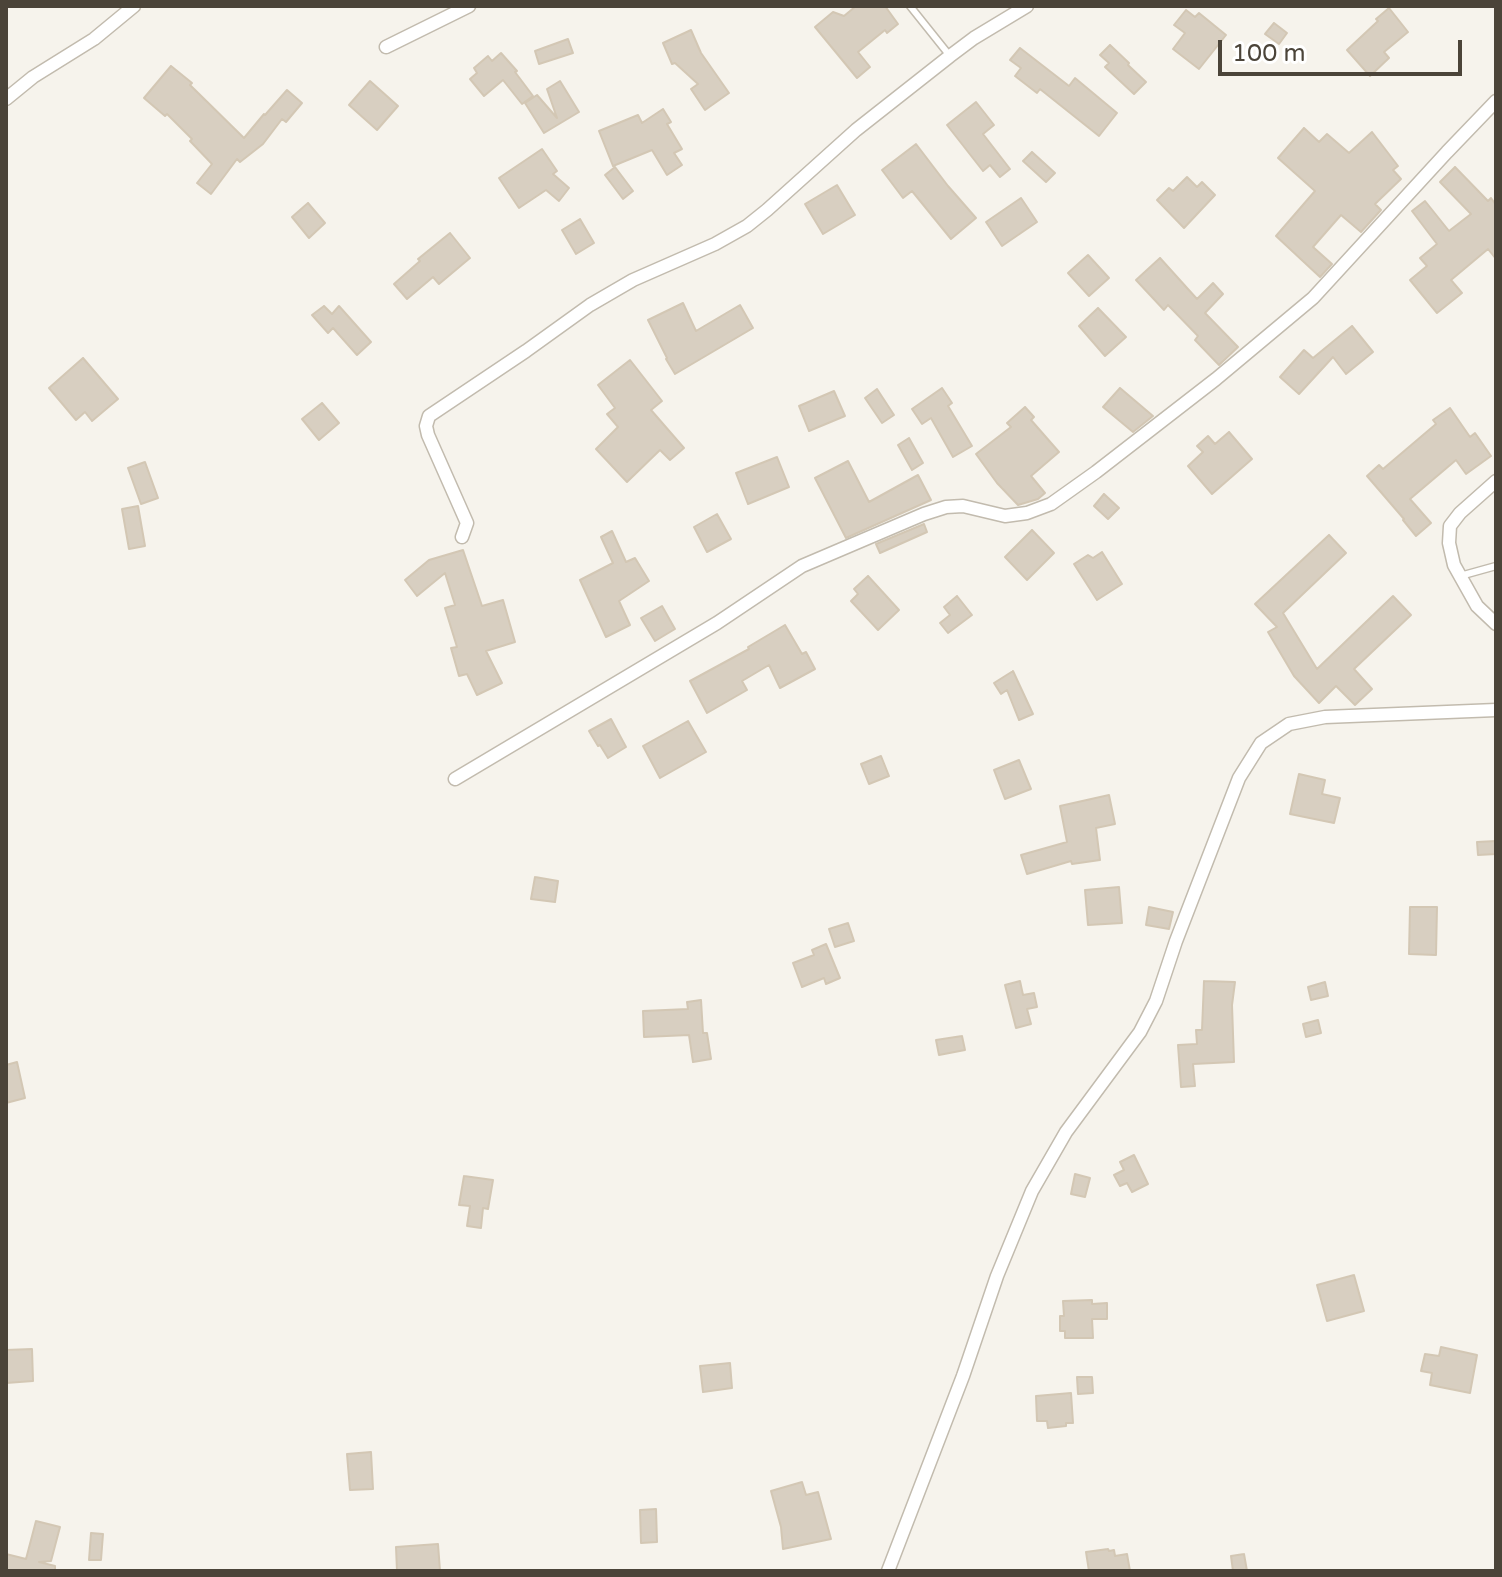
<!DOCTYPE html>
<style>
body{margin:0}
#map{position:relative;width:1502px;height:1577px;overflow:hidden;background:#f6f3ec;font-family:"Varela Round",sans-serif}
canvas{display:block}
.frame{position:absolute;inset:0;border:8px solid #4b4439;pointer-events:none}
.scale{position:absolute;left:1218px;top:40px;width:244px;height:36px;box-sizing:border-box;border:4px solid #4b4439;border-top:0;padding-left:10px;font-size:24px;line-height:28px;white-space:nowrap;color:#4b4439;-webkit-text-stroke:6px #fff;paint-order:stroke}
</style>
<div id="map">
<canvas width="1502" height="1577"></canvas>
<div class="frame"></div>
<div class="scale">100 m</div>
</div>
<script>
const ctx = document.querySelector('canvas').getContext('2d');
ctx.lineJoin = 'round';
function fillPath(path, color) {
  ctx.fillStyle = color;
  ctx.fill(path, 'evenodd');
}
function toPath(rows) {
  const path = new Path2D();
  for (const r of rows) {
    path.moveTo(r[0], r[1]);
    for (let i = 2; i < r.length; i += 2) path.lineTo(r[i], r[i + 1]);
  }
  return path;
}
function stroke(path, color, width, dash) {
  ctx.strokeStyle = color;
  ctx.lineWidth = width;
  ctx.lineCap = dash ? 'butt' : 'round';
  ctx.setLineDash(dash || []);
  ctx.stroke(path);
}
const building = toPath([
 [856,6,885,6,898,24,887,33,885,30,858,52,870,67,857,78,815,27,833,12,844,16,856,6],
 [1389,8,1408,32,1384,52,1389,58,1370,76,1347,50,1378,21,1376,19,1389,8],
 [1186,10,1195,17,1199,13,1226,35,1199,69,1173,49,1185,33,1174,25,1186,10],
 [1274,23,1287,33,1279,44,1265,34,1274,23],
 [691,30,701,53,729,93,705,110,691,89,698,84,675,63,672,64,663,43,691,30],
 [568,39,573,53,539,64,535,51,568,39],
 [1110,45,1129,63,1128,65,1146,82,1134,94,1105,67,1109,63,1100,55,1110,45],
 [1020,48,1069,86,1075,78,1117,113,1099,136,1040,89,1037,93,1015,76,1021,68,1010,60,1020,48],
 [501,53,517,71,515,72,533,96,522,104,503,80,484,96,470,79,477,73,474,68,488,56,492,61,501,53],
 [171,66,192,83,190,85,244,138,264,114,265,115,287,90,302,103,286,122,282,119,263,144,240,162,237,159,211,194,197,183,212,164,190,141,192,139,167,114,165,116,144,98,171,66],
 [370,81,398,106,377,130,349,105,370,81],
 [560,81,579,112,544,133,525,103,537,95,557,118,547,89,560,81],
 [976,102,994,125,983,134,1010,169,1000,177,990,165,983,171,947,125,976,102],
 [663,109,671,122,667,124,682,149,674,153,682,165,667,175,652,150,613,166,599,131,638,115,642,123,663,109],
 [1304,128,1319,142,1327,134,1349,153,1372,132,1398,166,1393,170,1401,179,1375,204,1381,210,1361,232,1341,215,1313,247,1332,264,1320,277,1276,236,1315,191,1278,158,1304,128],
 [916,144,948,186,976,218,951,239,912,191,903,198,882,170,916,144],
 [542,149,557,171,553,174,569,188,559,201,546,190,519,208,499,178,542,149],
 [1032,152,1055,173,1046,182,1023,161,1032,152],
 [615,167,633,191,623,199,605,175,615,167],
 [1455,167,1488,201,1491,198,1496,205,1496,259,1488,249,1451,280,1462,293,1437,313,1410,280,1427,266,1420,258,1437,244,1412,211,1425,201,1449,231,1471,214,1440,182,1455,167],
 [1187,177,1197,187,1202,182,1215,195,1184,228,1157,200,1169,188,1173,191,1187,177],
 [837,185,855,215,823,234,805,204,837,185],
 [1021,198,1037,222,1002,246,986,222,1021,198],
 [308,203,325,223,309,238,292,217,308,203],
 [580,219,594,243,576,254,562,230,580,219],
 [450,233,470,258,439,284,433,277,407,299,394,284,420,261,418,259,450,233],
 [1088,255,1109,278,1089,296,1068,273,1088,255],
 [1160,258,1197,299,1213,283,1223,294,1205,313,1238,347,1219,365,1195,340,1198,336,1168,305,1164,310,1136,280,1160,258],
 [683,303,696,331,740,305,753,328,675,374,666,359,667,358,648,320,683,303],
 [324,306,332,314,339,306,371,342,357,355,333,328,328,333,312,315,324,306],
 [1098,308,1126,337,1105,356,1079,326,1098,308],
 [1352,326,1373,352,1346,374,1333,357,1299,394,1280,377,1304,350,1313,358,1352,326],
 [83,358,118,399,92,421,85,412,76,420,49,388,83,358],
 [630,360,662,401,651,410,684,448,670,460,660,450,627,482,596,449,618,427,607,414,615,408,598,385,630,360],
 [942,388,952,403,948,406,972,446,953,457,931,418,922,424,912,409,942,388],
 [1120,388,1153,416,1133,432,1103,407,1120,388],
 [877,389,894,415,882,423,865,398,877,389],
 [834,391,845,416,809,431,799,406,834,391],
 [322,403,339,423,319,440,302,419,322,403],
 [1025,407,1034,417,1031,420,1059,452,1031,476,1045,493,1038,499,1018,505,997,483,976,454,1011,427,1007,423,1025,407],
 [1450,408,1470,437,1475,433,1491,456,1466,474,1456,460,1410,499,1431,523,1416,536,1403,520,1404,519,1367,476,1379,465,1383,469,1436,424,1433,420,1450,408],
 [1229,432,1252,459,1212,494,1188,466,1203,452,1197,446,1208,436,1215,444,1229,432],
 [909,438,923,463,912,470,898,445,909,438],
 [777,457,789,487,748,504,736,473,777,457],
 [848,461,869,502,918,475,931,500,846,538,815,478,848,461],
 [145,462,158,498,141,504,128,468,145,462],
 [1104,494,1119,508,1108,519,1094,506,1104,494],
 [138,506,145,546,129,549,122,509,138,506],
 [717,514,731,539,707,552,694,527,717,514],
 [924,524,927,532,880,553,876,544,924,524],
 [1032,530,1054,553,1027,580,1005,557,1032,530],
 [612,531,626,562,635,558,649,581,619,601,630,625,606,637,580,580,613,563,601,537,612,531],
 [1329,535,1346,553,1283,613,1317,669,1393,596,1411,615,1354,669,1372,689,1355,705,1336,686,1319,703,1294,676,1268,632,1277,627,1255,604,1329,535],
 [463,550,482,606,503,600,515,642,486,651,502,683,477,695,467,674,459,676,451,648,457,647,445,608,455,605,445,573,417,596,405,580,429,560,463,550],
 [1102,552,1122,584,1097,600,1074,564,1088,555,1093,558,1102,552],
 [868,576,899,610,878,630,851,601,858,594,854,589,868,576],
 [957,596,972,615,948,633,940,623,950,615,944,607,957,596],
 [662,606,675,629,655,641,641,618,662,606],
 [785,625,802,654,806,652,815,669,780,688,769,665,742,681,747,690,707,713,690,681,749,649,748,647,785,625],
 [1013,671,1033,714,1019,720,1007,690,1001,694,994,683,1013,671],
 [611,719,626,747,608,758,600,745,598,746,589,731,611,719],
 [688,721,706,752,660,778,643,746,688,721],
 [881,756,889,776,869,784,861,764,881,756],
 [1019,760,1031,789,1005,799,994,770,1019,760],
 [1299,774,1325,780,1322,794,1340,798,1334,823,1290,814,1299,774],
 [1109,795,1115,824,1096,828,1100,860,1072,864,1071,861,1027,874,1021,855,1067,842,1060,806,1109,795],
 [1496,841,1496,854,1478,855,1477,842,1496,841],
 [535,877,558,881,555,902,531,899,535,877],
 [1119,887,1122,923,1088,925,1085,890,1119,887],
 [1149,907,1173,912,1169,929,1146,925,1149,907],
 [1410,907,1437,907,1436,955,1409,954,1410,907],
 [848,923,854,941,835,947,829,929,848,923],
 [826,944,840,978,826,984,824,978,802,987,793,963,814,955,812,950,826,944],
 [1020,981,1023,995,1034,993,1037,1007,1027,1009,1031,1024,1016,1028,1005,985,1020,981],
 [1204,981,1235,982,1232,1005,1234,1062,1193,1064,1195,1086,1181,1087,1178,1045,1197,1044,1196,1030,1202,1030,1204,981],
 [1325,982,1328,996,1311,1000,1308,987,1325,982],
 [701,1000,703,1033,707,1033,711,1059,693,1062,689,1035,644,1037,643,1011,688,1009,687,1002,701,1000],
 [1318,1020,1321,1033,1306,1037,1303,1024,1318,1020],
 [962,1036,965,1050,939,1055,936,1040,962,1036],
 [17,1062,25,1098,6,1103,6,1065,17,1062],
 [1134,1155,1148,1184,1132,1192,1127,1183,1120,1186,1114,1175,1124,1170,1120,1162,1134,1155],
 [1075,1174,1090,1178,1085,1197,1071,1194,1075,1174],
 [464,1176,493,1180,488,1209,483,1208,481,1228,467,1226,470,1206,459,1205,464,1176],
 [1354,1275,1364,1311,1327,1321,1317,1285,1354,1275],
 [1092,1300,1092,1304,1107,1303,1107,1319,1092,1319,1093,1338,1065,1338,1065,1331,1060,1331,1060,1316,1064,1316,1063,1301,1092,1300],
 [1441,1347,1477,1355,1470,1393,1430,1385,1432,1373,1421,1371,1425,1354,1439,1356,1441,1347],
 [32,1349,33,1381,6,1383,6,1350,32,1349],
 [730,1363,732,1388,703,1392,700,1366,730,1363],
 [1077,1377,1092,1377,1093,1393,1078,1394,1077,1377],
 [1071,1393,1073,1423,1066,1423,1066,1426,1048,1428,1047,1421,1037,1421,1036,1396,1071,1393],
 [371,1452,373,1489,350,1490,347,1454,371,1452],
 [802,1482,806,1495,818,1492,831,1539,783,1549,781,1527,771,1491,802,1482],
 [656,1509,657,1542,641,1543,640,1510,656,1509],
 [36,1521,60,1527,51,1561,39,1562,55,1566,55,1571,6,1571,6,1554,26,1559,36,1521],
 [91,1533,103,1534,101,1560,89,1560,91,1533],
 [438,1544,440,1571,397,1571,396,1547,438,1544],
 [1108,1549,1109,1551,1114,1550,1115,1556,1127,1554,1130,1571,1089,1571,1086,1552,1108,1549],
 [1244,1554,1247,1571,1233,1571,1231,1556,1244,1554]
]);
fillPath(building, '#d8cfc1');
stroke(building, '#d3c7b4', 2);
const lane = toPath([
 [910,6,950,56],
 [1460,576,1496,566]
]);
const street = toPath([
 [386,47,469,6],
 [6,99,33,77,94,39,134,6],
 [1496,481,1460,513,1450,526,1449,543,1454,565,1477,606,1496,624],
 [462,537,467,523,428,435,426,426,429,416,526,351,590,305,633,280,715,244,747,226,767,210,856,130,950,56,974,38,1027,6],
 [455,779,717,623,802,566,924,514,946,507,963,506,1005,516,1027,513,1051,504,1096,472,1216,379,1313,298,1447,152,1496,101],
 [888,1571,963,1376,997,1276,1032,1191,1066,1132,1140,1032,1156,1001,1176,941,1239,778,1261,743,1289,724,1325,717,1496,710]
]);
stroke(lane, '#c2bbae', 9);
stroke(street, '#c2bbae', 15);
stroke(lane, '#fff', 6);
stroke(street, '#fff', 12);
</script>
